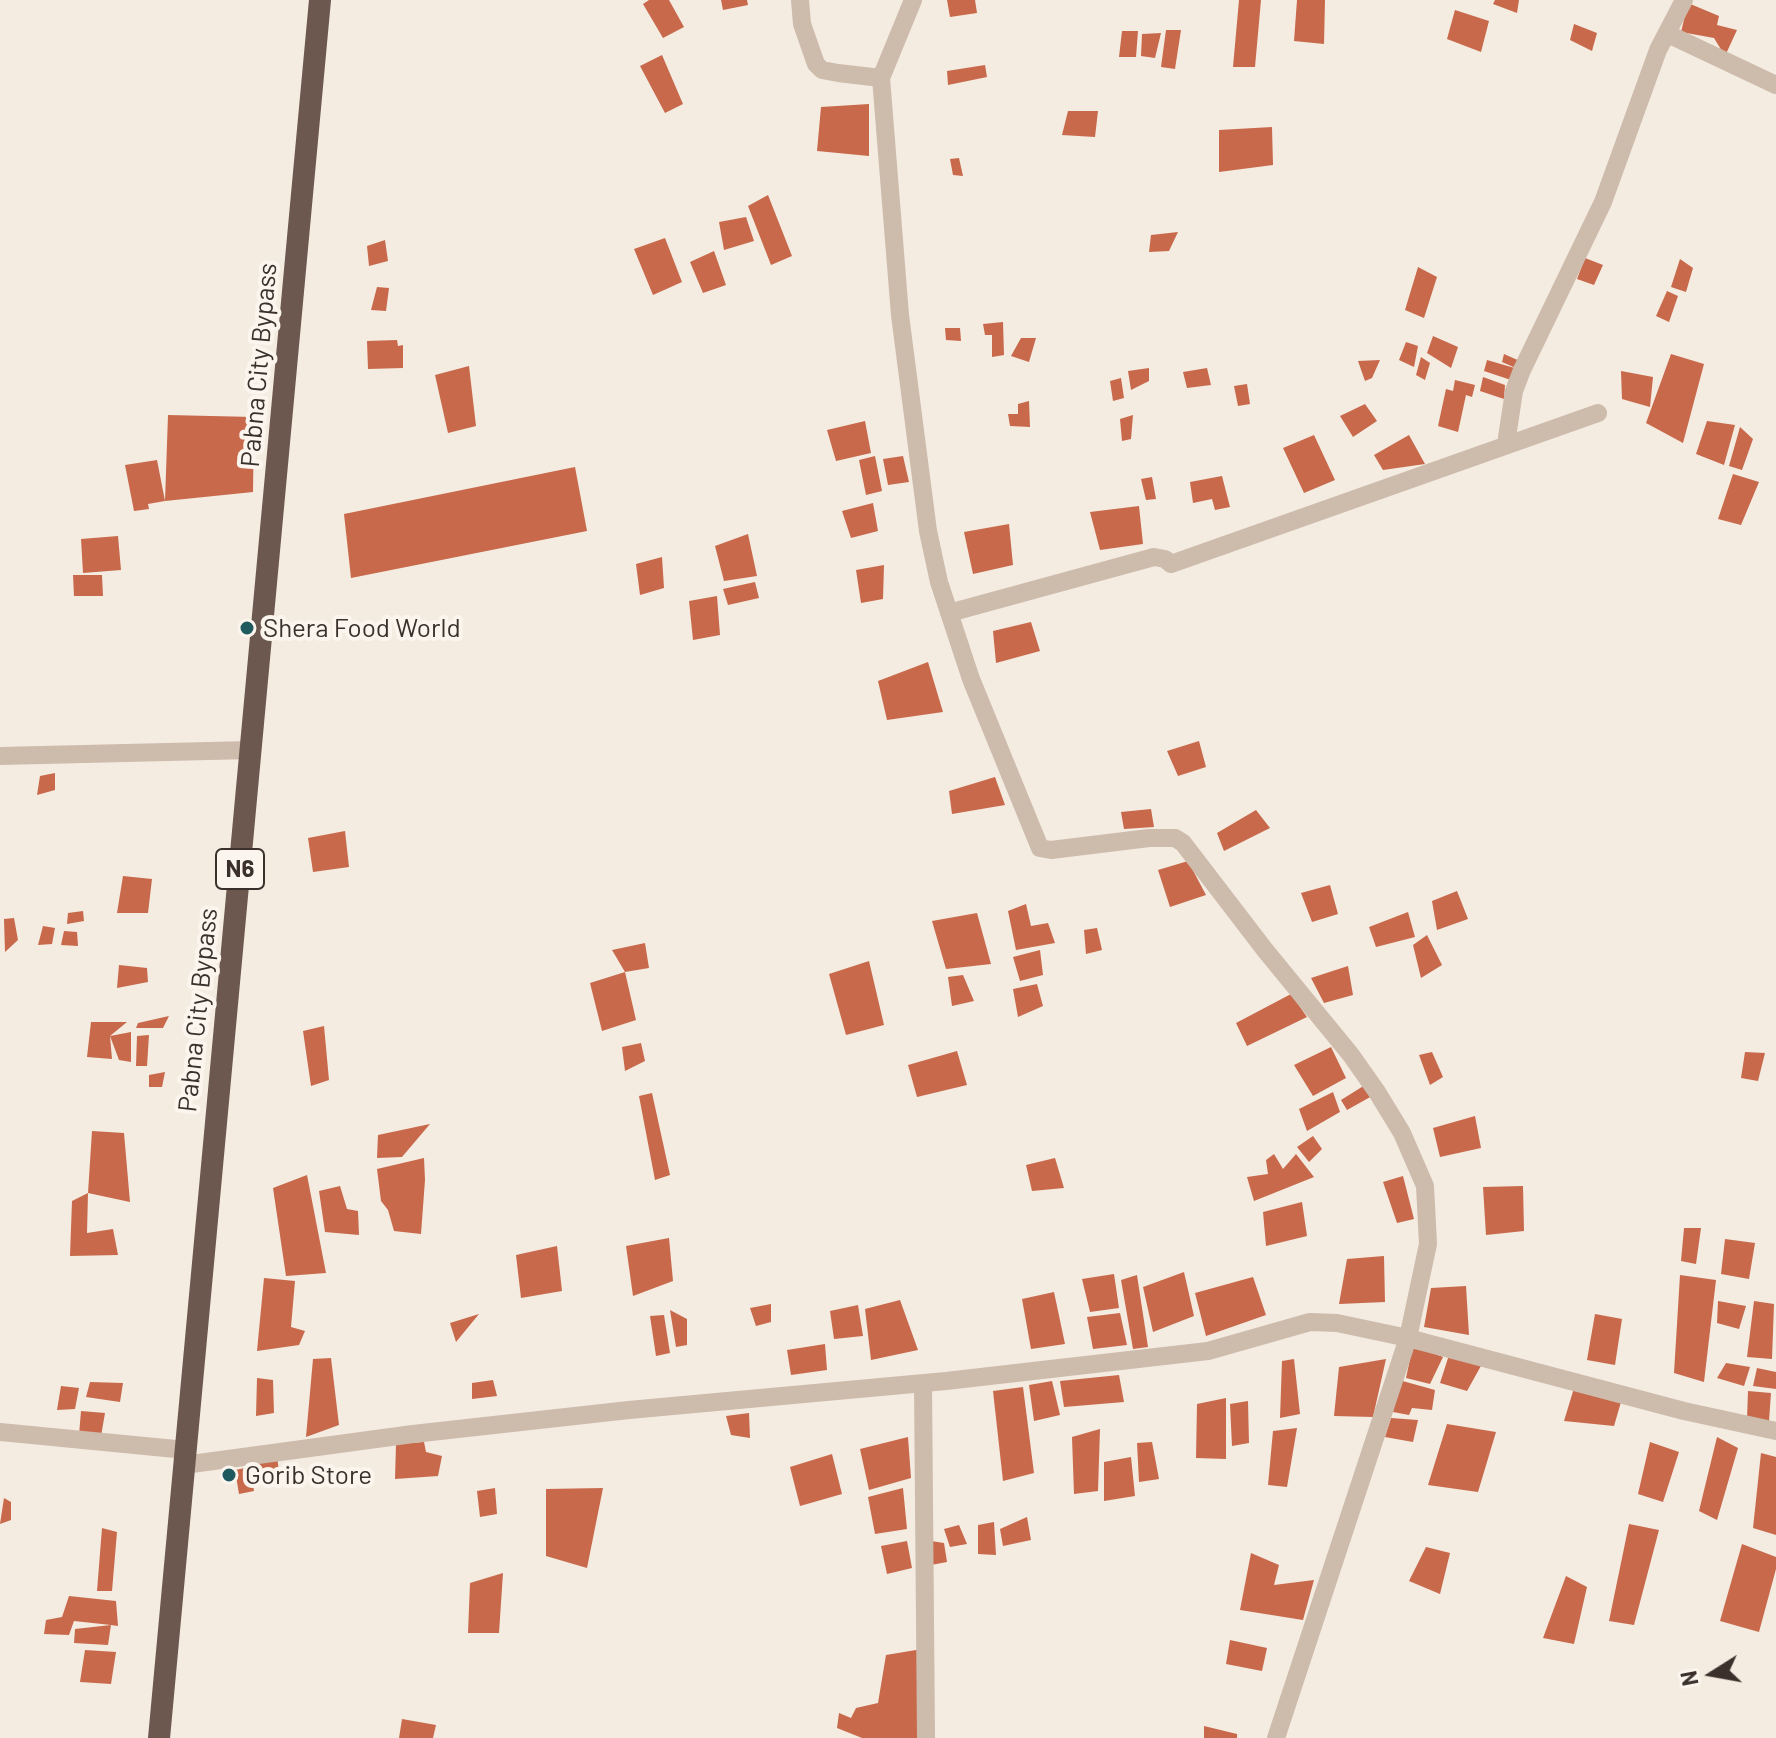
<!DOCTYPE html>
<style>
body{margin:0}
#map{position:relative;width:1776px;height:1738px;overflow:hidden;background:#f4ebe1;font-family:Barlow,sans-serif}
canvas{display:block}
.north{position:absolute;left:1672px;top:1634px;width:80px;height:80px;-webkit-text-stroke:6px #fbf5ee;paint-order:stroke;rotate:259deg;font-size:22px;font-weight:700;line-height:32px;text-align:center;color:#3b302b}
.north::after{content:'';display:block;margin:auto;width:28px;height:36px;background:#3b302b;clip-path:polygon(50% 0,100% 100%,50% 72%,0 100%)}
</style>
<div id="map">
<canvas width="1776" height="1738"></canvas>
<div class="north">N</div>
</div>
<script>
const ctx = document.querySelector('canvas').getContext('2d');
ctx.lineJoin = 'round';
function fillPath(path, color) {
  ctx.fillStyle = color;
  ctx.fill(path, 'evenodd');
}
function toPath(rows) {
  const path = new Path2D();
  for (const r of rows) {
    path.moveTo(r[0], r[1]);
    for (let i = 2; i < r.length; i += 2) path.lineTo(r[i], r[i + 1]);
  }
  return path;
}
function stroke(path, color, width, dash) {
  ctx.strokeStyle = color;
  ctx.lineWidth = width;
  ctx.lineCap = dash ? 'butt' : 'round';
  ctx.setLineDash(dash || []);
  ctx.stroke(path);
}
function write(font, color, halo, rows, align = 'center') {
  ctx.font = font + ' Barlow,sans-serif';
  ctx.lineWidth = 8;
  ctx.setLineDash([]);
  ctx.textBaseline = 'middle';
  ctx.strokeStyle = halo;
  ctx.fillStyle = color;
  for (const [text, x, y, turn = 0] of rows) {
    ctx.save();
    ctx.translate(x, y);
    ctx.rotate((+turn || 0) * Math.PI / 180);
    ctx.textAlign = isNaN(turn) ? turn : align;
    if (halo) ctx.strokeText(text, 0, 0);
    ctx.fillText(text, 0, 0);
    ctx.restore();
  }
}
fillPath(toPath([
 [649,0,669,0,684,27,663,38,643,4],
 [721,0,747,0,748,5,723,10],
 [947,0,975,0,977,13,950,17],
 [1239,0,1261,0,1255,67,1233,67],
 [1297,0,1325,0,1324,44,1294,41],
 [1495,0,1519,0,1517,13,1493,4],
 [1688,3,1719,16,1717,25,1737,30,1725,56,1714,38,1681,32],
 [1455,10,1489,21,1481,52,1447,39],
 [1574,24,1597,33,1592,51,1570,40],
 [1166,30,1181,30,1175,69,1161,67],
 [1122,31,1138,31,1136,57,1119,57],
 [1161,33,1155,58,1141,56,1142,34],
 [662,55,683,104,665,113,640,66],
 [985,65,987,77,948,85,947,71],
 [869,104,869,156,817,151,821,107],
 [1068,111,1098,111,1095,137,1062,135],
 [1272,127,1273,165,1219,172,1219,130],
 [959,158,963,176,953,175,950,159],
 [768,195,792,256,771,265,748,206],
 [746,217,754,241,724,250,719,222],
 [1178,232,1169,251,1149,252,1151,235],
 [665,238,682,282,653,295,634,249],
 [385,240,388,261,369,266,367,246],
 [714,251,726,285,703,293,690,262],
 [1585,258,1603,265,1594,285,1577,279],
 [1680,259,1693,268,1686,292,1671,287],
 [1418,267,1437,277,1424,318,1405,310],
 [377,287,389,288,386,311,371,310],
 [1667,291,1678,296,1669,322,1656,316],
 [1003,322,1004,355,992,357,992,335,985,335,983,324],
 [945,328,960,328,961,341,946,340],
 [1433,336,1458,347,1451,368,1427,353],
 [1021,338,1036,338,1029,362,1011,356],
 [397,340,398,346,403,345,403,368,368,369,367,341],
 [1406,342,1418,346,1414,367,1399,360],
 [1504,354,1522,362,1514,381,1484,371,1487,360,1518,369,1502,362],
 [1671,354,1704,364,1683,443,1646,423],
 [1421,357,1430,363,1425,380,1416,375],
 [1380,360,1372,378,1365,381,1358,361],
 [469,366,476,426,448,433,435,375],
 [1149,368,1149,381,1131,390,1128,371],
 [1207,368,1211,385,1187,388,1183,372],
 [1621,371,1653,377,1650,407,1622,399],
 [1483,377,1505,385,1504,399,1480,391],
 [1121,378,1124,398,1113,401,1110,381],
 [1455,380,1475,385,1472,397,1466,395,1458,432,1438,426,1446,389,1453,391],
 [1247,384,1250,404,1238,406,1234,386],
 [1029,401,1030,427,1010,426,1008,414,1018,414,1018,404],
 [1365,404,1377,421,1353,437,1340,416],
 [168,415,254,417,253,492,165,501],
 [1133,415,1131,439,1122,441,1120,419],
 [865,421,871,453,836,461,827,430],
 [1707,421,1735,425,1724,465,1696,454],
 [1740,427,1753,439,1742,470,1729,466],
 [1314,435,1335,480,1304,493,1283,448],
 [1409,435,1425,464,1383,470,1374,455],
 [875,456,882,491,866,495,859,460],
 [903,456,909,482,888,485,883,459],
 [157,460,165,501,148,504,149,509,134,511,125,465],
 [575,467,587,531,351,578,344,514],
 [1733,474,1759,482,1741,525,1718,519],
 [1222,476,1230,507,1215,510,1212,499,1193,503,1190,482],
 [1152,477,1156,499,1146,500,1141,479],
 [873,503,878,531,851,538,842,511],
 [1139,506,1143,544,1100,550,1090,512],
 [1009,524,1013,565,973,574,964,532],
 [748,534,757,576,724,581,715,546],
 [118,536,121,570,83,573,81,539],
 [662,557,664,588,640,595,636,564],
 [884,565,883,599,861,603,856,570],
 [73,575,102,575,103,596,74,596],
 [755,582,759,598,728,605,723,589],
 [717,596,720,635,693,640,689,601],
 [1031,622,1040,651,996,663,993,631],
 [928,662,943,712,887,720,878,681],
 [1199,741,1206,767,1178,776,1167,751],
 [55,773,55,790,37,795,40,776],
 [995,777,1005,805,952,814,949,791],
 [1151,809,1154,827,1124,829,1121,812],
 [1256,810,1270,828,1224,851,1217,833],
 [345,831,349,867,313,872,308,838],
 [1188,861,1206,895,1170,907,1158,870],
 [123,876,152,879,148,913,117,913],
 [1330,885,1338,914,1312,922,1301,893],
 [1457,891,1468,919,1437,930,1432,901],
 [1026,904,1031,926,1048,923,1055,943,1016,950,1008,911],
 [83,911,84,921,67,924,68,913],
 [1408,912,1415,937,1376,947,1369,927],
 [977,913,991,964,946,969,932,921],
 [14,918,18,940,5,952,4,919],
 [43,926,55,928,52,944,38,945],
 [1097,928,1102,950,1086,954,1084,930],
 [64,931,77,932,78,946,61,945],
 [1427,935,1442,965,1421,978,1413,945],
 [645,943,649,968,625,972,636,1020,602,1031,590,983,625,972,612,950],
 [1040,950,1043,975,1020,981,1013,957],
 [869,961,884,1025,846,1035,829,974],
 [119,965,147,968,148,982,117,988],
 [1348,966,1353,995,1324,1003,1311,978],
 [963,975,974,1001,952,1006,948,977],
 [1037,984,1043,1006,1018,1017,1013,989],
 [1291,994,1307,1017,1247,1046,1236,1023],
 [169,1016,163,1028,136,1028,138,1023],
 [91,1022,127,1022,110,1036,131,1032,131,1062,119,1060,110,1036,112,1059,87,1057],
 [324,1026,329,1080,311,1086,303,1031],
 [149,1035,147,1066,136,1066,137,1036],
 [641,1043,645,1061,625,1071,622,1047],
 [1331,1047,1346,1078,1313,1096,1294,1065],
 [957,1051,967,1085,917,1097,908,1065],
 [1432,1052,1443,1077,1430,1085,1419,1055],
 [1745,1052,1765,1053,1758,1081,1741,1078],
 [165,1072,162,1087,149,1087,149,1075],
 [1365,1085,1372,1096,1347,1110,1341,1100],
 [1333,1092,1340,1112,1307,1131,1299,1109],
 [652,1093,670,1175,655,1180,639,1096],
 [1475,1116,1481,1148,1440,1157,1433,1128],
 [430,1124,402,1157,377,1158,378,1135],
 [92,1131,124,1133,130,1202,88,1193],
 [1313,1136,1322,1149,1309,1162,1297,1147],
 [1274,1154,1283,1169,1296,1154,1314,1177,1254,1201,1247,1177,1268,1174,1266,1160],
 [424,1158,425,1180,421,1234,394,1231,388,1210,381,1201,377,1169],
 [1055,1158,1064,1188,1032,1191,1026,1165],
 [307,1175,326,1273,286,1276,273,1188],
 [1403,1176,1414,1219,1397,1223,1383,1182],
 [340,1186,347,1209,358,1211,359,1235,325,1232,319,1191],
 [1523,1186,1524,1231,1486,1235,1483,1187],
 [88,1193,87,1233,113,1229,118,1255,70,1256,72,1201],
 [1302,1202,1307,1236,1266,1246,1263,1212],
 [1684,1228,1701,1228,1696,1264,1681,1261],
 [669,1238,673,1281,633,1296,626,1246],
 [1725,1239,1755,1243,1749,1279,1721,1274],
 [557,1246,562,1291,521,1298,516,1255],
 [1384,1256,1385,1302,1339,1304,1347,1259],
 [1184,1272,1194,1316,1153,1332,1143,1287],
 [1114,1274,1119,1308,1090,1312,1082,1279],
 [1137,1275,1148,1347,1133,1349,1121,1280],
 [1680,1275,1716,1280,1704,1382,1674,1373],
 [1253,1277,1266,1315,1206,1336,1195,1293],
 [264,1278,295,1281,291,1327,305,1331,299,1345,257,1351],
 [1466,1286,1469,1335,1424,1327,1431,1288],
 [1054,1292,1065,1344,1031,1349,1022,1299],
 [900,1300,918,1350,871,1360,865,1309],
 [1718,1301,1746,1306,1739,1329,1717,1323],
 [1754,1301,1774,1304,1772,1359,1747,1357],
 [771,1304,771,1322,756,1326,750,1308],
 [858,1305,863,1336,834,1339,830,1311],
 [670,1310,687,1319,687,1345,676,1347],
 [1120,1313,1127,1345,1093,1349,1087,1317],
 [479,1314,456,1342,450,1323],
 [1595,1314,1622,1319,1615,1365,1587,1360],
 [664,1315,670,1353,656,1356,650,1316],
 [825,1344,827,1370,791,1375,787,1350],
 [1413,1345,1443,1357,1430,1384,1406,1378],
 [1449,1355,1482,1364,1467,1391,1440,1383],
 [331,1358,339,1425,306,1437,313,1359],
 [1294,1359,1300,1414,1280,1418,1282,1361],
 [1386,1359,1373,1417,1334,1416,1339,1367],
 [1726,1363,1750,1367,1744,1386,1717,1378],
 [1757,1368,1776,1372,1776,1389,1753,1386],
 [1119,1375,1124,1402,1064,1407,1060,1381],
 [257,1378,273,1380,274,1413,256,1416],
 [493,1380,497,1396,472,1399,472,1383],
 [1399,1380,1435,1390,1432,1410,1412,1408,1409,1415,1393,1412],
 [1052,1381,1060,1415,1034,1421,1029,1385],
 [90,1382,123,1383,120,1402,86,1397],
 [61,1386,79,1388,75,1409,57,1410],
 [1023,1387,1034,1473,1003,1481,993,1391],
 [1574,1388,1621,1402,1614,1426,1564,1421],
 [1748,1391,1771,1393,1769,1421,1747,1419],
 [1226,1398,1226,1459,1196,1458,1197,1404],
 [1248,1401,1249,1443,1232,1446,1230,1404],
 [81,1411,105,1413,100,1442,79,1435],
 [749,1413,750,1438,731,1435,726,1416],
 [1391,1418,1418,1420,1413,1442,1385,1437],
 [1447,1424,1496,1432,1478,1492,1428,1485],
 [1297,1428,1287,1487,1268,1485,1273,1431],
 [1100,1429,1098,1491,1074,1494,1072,1437],
 [908,1437,911,1478,869,1490,860,1449],
 [1717,1437,1738,1448,1717,1520,1699,1511],
 [424,1442,426,1452,442,1456,438,1476,395,1479,396,1444],
 [1152,1442,1159,1479,1139,1482,1137,1443],
 [1650,1442,1679,1452,1663,1502,1638,1494],
 [1761,1453,1776,1457,1776,1535,1753,1528],
 [832,1454,842,1494,800,1506,790,1467],
 [277,1455,279,1473,256,1478,253,1458],
 [1131,1457,1135,1496,1104,1501,1104,1462],
 [250,1467,254,1491,239,1494,235,1470],
 [495,1488,497,1514,480,1517,477,1491],
 [603,1488,587,1568,546,1556,546,1489],
 [903,1488,907,1529,875,1534,868,1497],
 [4,1498,11,1502,11,1520,0,1524],
 [1027,1517,1031,1540,1003,1546,1000,1529],
 [994,1522,996,1555,978,1554,978,1525],
 [1629,1524,1659,1530,1634,1625,1609,1621],
 [959,1525,967,1544,950,1547,944,1529],
 [102,1528,117,1532,112,1591,97,1591],
 [907,1541,912,1568,887,1574,881,1546],
 [931,1541,944,1543,947,1562,931,1565],
 [1742,1544,1776,1557,1776,1569,1759,1632,1720,1621],
 [1426,1547,1450,1553,1440,1594,1409,1581],
 [1251,1553,1279,1565,1274,1585,1314,1580,1303,1620,1240,1610],
 [503,1573,499,1633,468,1633,470,1583],
 [1566,1576,1587,1587,1574,1644,1543,1638],
 [69,1596,116,1601,118,1626,111,1625,108,1645,74,1643,75,1629,111,1625,74,1621,69,1635,44,1634,46,1620,62,1617],
 [1230,1640,1267,1648,1262,1671,1226,1664],
 [922,1649,917,1738,862,1738,837,1728,839,1713,851,1718,856,1708,878,1703,886,1655],
 [85,1650,116,1652,111,1684,80,1682],
 [402,1719,436,1725,433,1738,399,1738],
 [1204,1726,1237,1734,1237,1738,1204,1738]
]), '#c8694b');
stroke(toPath([
 [800,0,802,24,816,64,822,70,838,73,881,78],
 [913,0,881,78,900,315,928,531,939,582,971,679,1040,848,1051,850,1149,838,1175,838,1183,843,1265,950,1351,1055,1377,1092,1402,1133,1425,1186,1428,1244,1408,1338,1276,1738],
 [1668,34,1776,85],
 [1506,444,1514,391,1522,370,1603,202,1658,50,1684,0],
 [949,613,1154,557,1165,559,1171,564,1598,413],
 [0,756,251,750],
 [923,1383,926,1738],
 [0,1432,186,1450],
 [184,1465,413,1434,629,1410,946,1381,1208,1351,1310,1322,1337,1323,1408,1338,1684,1411,1776,1431]
]), '#cdbbac', 18);
stroke(toPath([
 [159,1738,320,0]
]), '#6c584f', 22);
for (const [x, y, r, color] of [
 [247,628,8,"#1f5a5e"],
 [229,1475,8,"#1f5a5e"]
]) {
  const dot = new Path2D();
  dot.arc(x, y, r, 0, 2 * Math.PI);
  ctx.fillStyle = color;
  ctx.fill(dot);
  stroke(dot, '#fbf5ee', 3);
}
for (const [x, y, w] of [
 [240,869,48]
]) {
  const box = new Path2D();
  box.roundRect(x - w / 2, y - 20, w, 40, 6);
  ctx.fillStyle = '#fbf5ee';
  ctx.fill(box);
  stroke(box, '#3b302b', 2);
}
write('bold 24px', '#3b302b', null, [
 ["N6",240,869]
]);
write('26px', '#3b302b', '#fbf5ee', [
 ["Pabna City Bypass",259,365,-85],
 ["Pabna City Bypass",198,1010,-84]
]);
write('26px', '#3b302b', '#fbf5ee', [
 ["Shera Food World",263,628],
 ["Gorib Store",245,1475]
], 'left');
</script>
